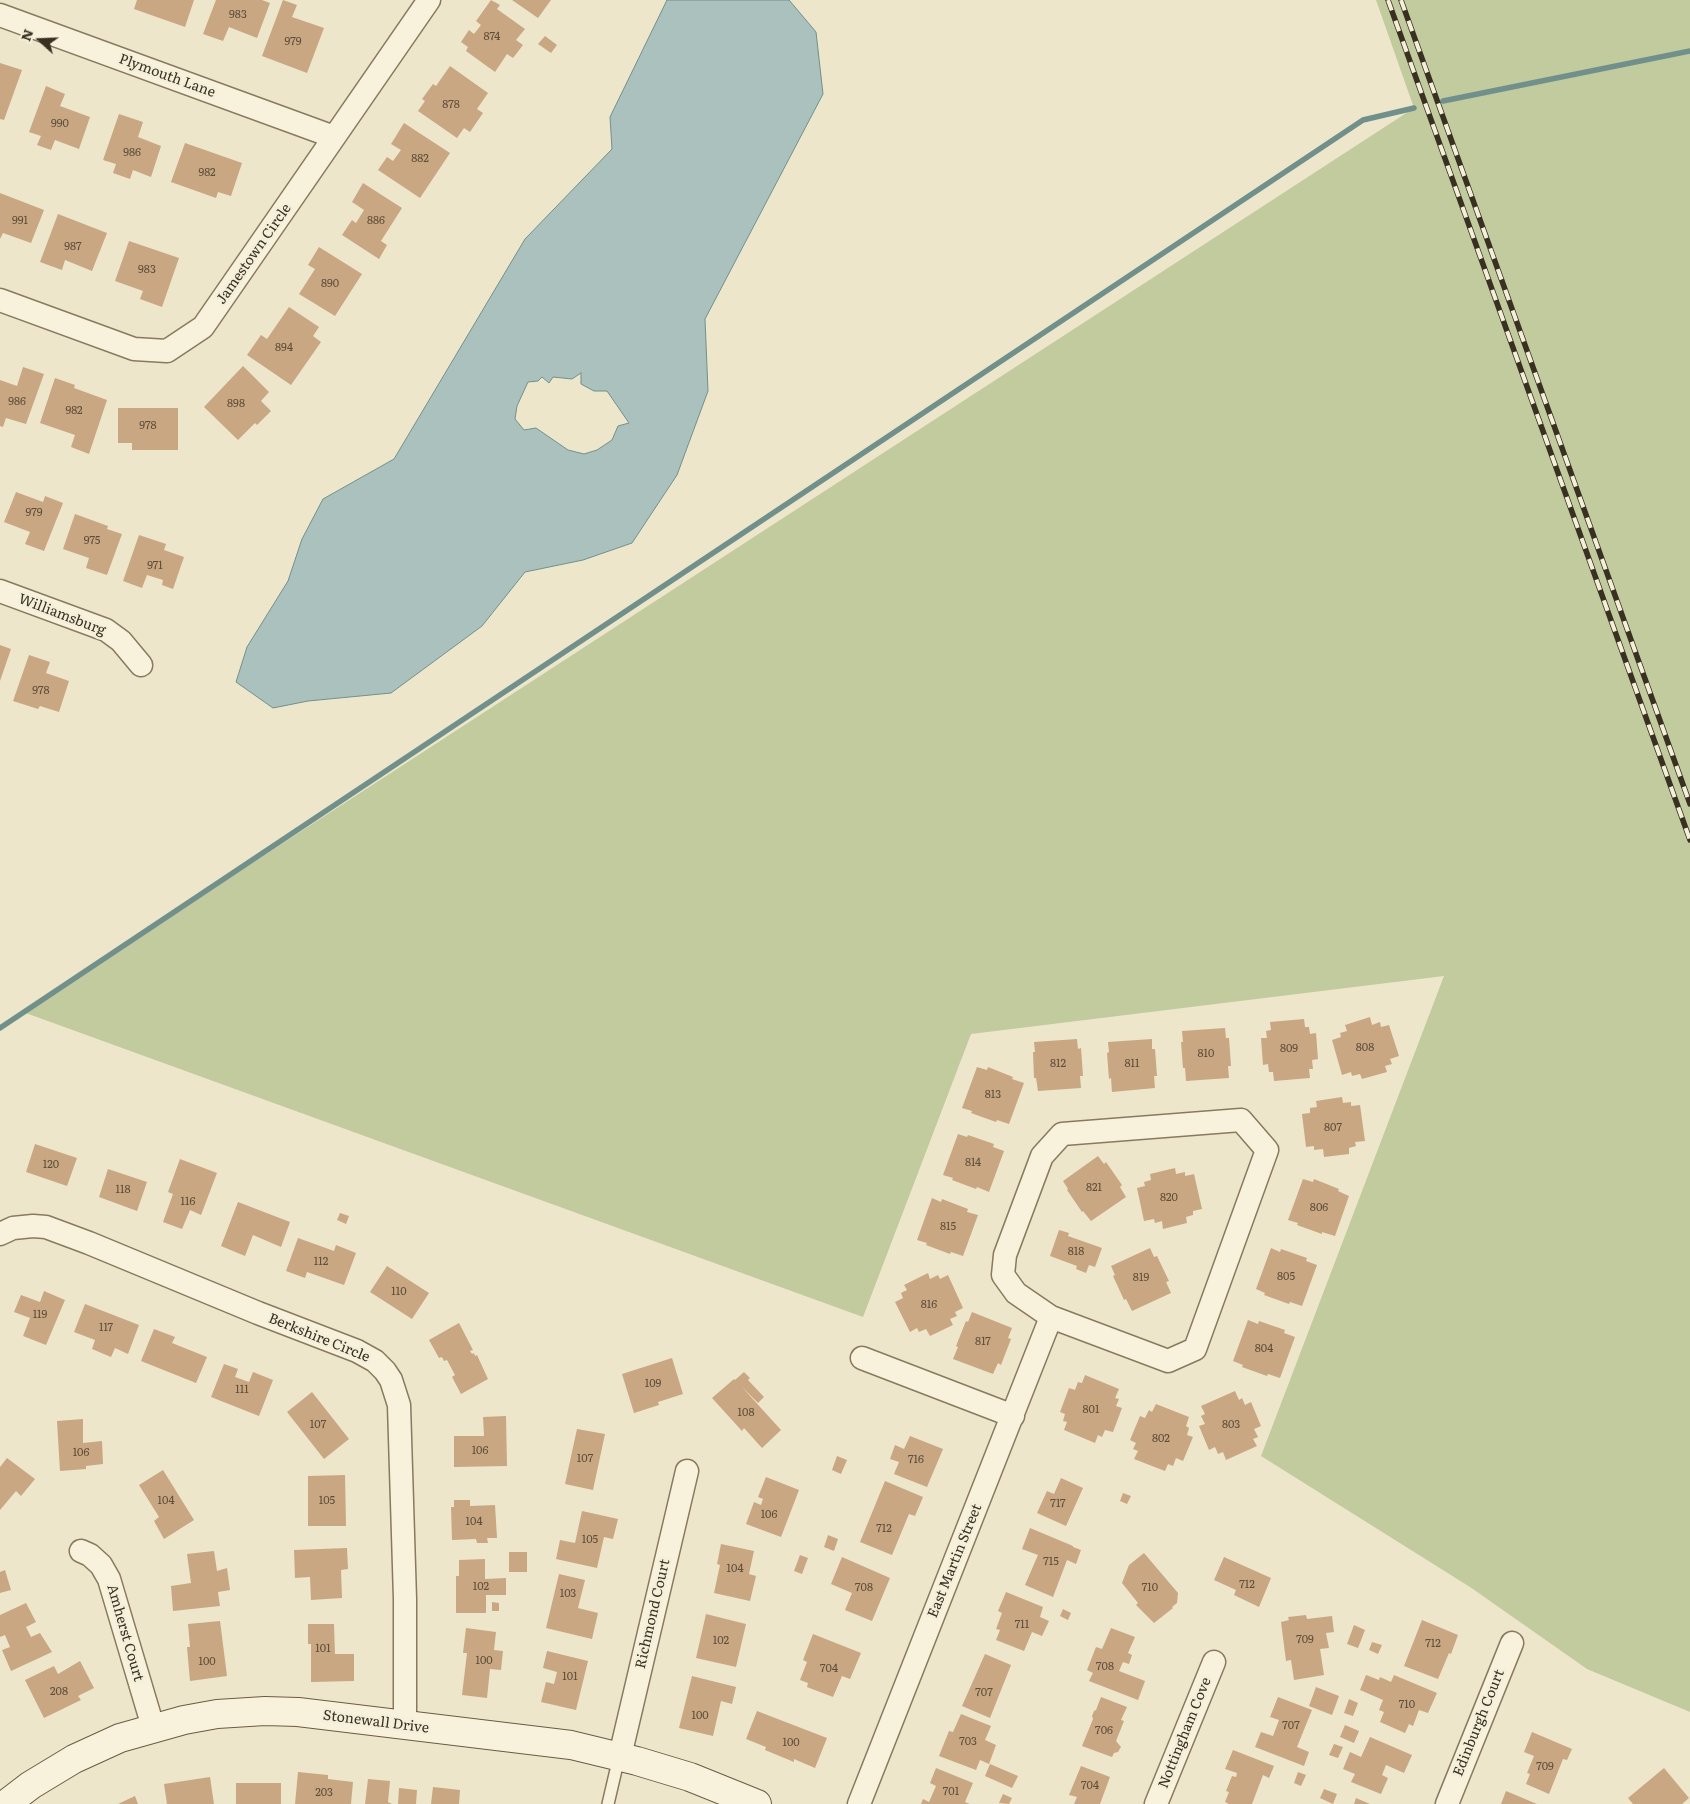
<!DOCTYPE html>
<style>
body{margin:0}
#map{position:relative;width:1690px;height:1804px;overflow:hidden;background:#ede6ca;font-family:Literata,serif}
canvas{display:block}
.north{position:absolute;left:15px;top:15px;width:50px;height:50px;-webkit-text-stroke:4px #f4efd9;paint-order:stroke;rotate:290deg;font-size:14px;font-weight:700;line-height:20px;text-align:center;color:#3a3022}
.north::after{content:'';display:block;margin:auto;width:18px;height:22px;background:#3a3022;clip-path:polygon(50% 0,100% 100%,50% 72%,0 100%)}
</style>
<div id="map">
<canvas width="1690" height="1804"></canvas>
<div class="north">N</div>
</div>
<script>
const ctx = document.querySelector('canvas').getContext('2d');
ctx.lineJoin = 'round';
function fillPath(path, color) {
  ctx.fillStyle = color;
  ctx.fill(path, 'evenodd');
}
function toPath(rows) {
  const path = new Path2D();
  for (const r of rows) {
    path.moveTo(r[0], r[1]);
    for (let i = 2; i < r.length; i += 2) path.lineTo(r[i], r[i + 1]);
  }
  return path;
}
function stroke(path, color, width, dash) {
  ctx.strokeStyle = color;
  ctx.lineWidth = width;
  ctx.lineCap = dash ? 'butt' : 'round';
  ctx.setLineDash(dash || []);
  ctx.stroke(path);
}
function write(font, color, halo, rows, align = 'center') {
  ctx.font = font + ' Literata,serif';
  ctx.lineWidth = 5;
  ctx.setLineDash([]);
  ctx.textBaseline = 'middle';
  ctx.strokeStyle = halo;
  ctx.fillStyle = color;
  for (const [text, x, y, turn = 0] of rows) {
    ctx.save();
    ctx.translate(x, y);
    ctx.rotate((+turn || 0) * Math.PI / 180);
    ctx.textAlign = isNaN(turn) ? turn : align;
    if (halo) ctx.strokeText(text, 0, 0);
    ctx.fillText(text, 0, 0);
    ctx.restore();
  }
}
fillPath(toPath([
 [1376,0,1690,0,1690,1712,1587,1669,1470,1587,1261,1456,1444,976,971,1034,863,1317,23,1012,1414,108]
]), '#c1cb9e');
const water = toPath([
 [667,0,789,0,816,32,823,94,705,319,708,391,677,475,632,543,583,560,525,572,482,626,391,693,308,701,273,708,236,682,247,647,288,581,302,539,323,499,394,459,525,239,612,149,610,117,667,0],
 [581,373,581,384,594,391,607,391,629,423,618,426,612,440,597,450,584,454,568,450,536,428,524,430,515,419,517,406,528,382,538,381,542,377,549,383,553,377,572,379,581,373]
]);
fillPath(water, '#aac1bd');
stroke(water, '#71908b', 1);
stroke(toPath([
 [1443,101,1690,51],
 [0,1028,1363,120,1414,108]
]), '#71908b', 5.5);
fillPath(toPath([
 [137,0,194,0,185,27,134,9],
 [216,0,262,0,270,3,257,38,229,27,223,41,203,34],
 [283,0,297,5,292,17,324,28,307,73,262,56],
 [491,0,500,5,497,9,525,29,516,40,523,45,513,58,507,54,495,72,466,51,468,47,461,42,469,30,474,34,481,25,476,21],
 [512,0,551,0,538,18],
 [545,36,557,45,551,53,538,44],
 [0,63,22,70,4,120,0,119],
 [450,66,488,93,477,109,483,113,470,132,464,128,457,138,418,111,425,101,422,99,433,84,436,86],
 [46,86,65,94,60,106,90,117,79,149,55,140,51,150,37,145,41,136,29,132],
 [119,114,143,122,138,137,161,146,151,177,133,170,130,179,113,173,116,164,103,160],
 [404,123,450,153,420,198,378,170,387,157,393,161,401,150,391,144],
 [185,143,242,163,231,196,218,192,216,198,171,182],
 [363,183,402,208,381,241,387,245,379,259,342,235,352,220,356,223,364,210,352,202],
 [0,193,44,210,31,243,3,233,0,239],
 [58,214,107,233,92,271,65,260,62,270,40,262],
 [129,241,179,258,162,307,140,299,143,291,115,281],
 [319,247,362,274,335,316,299,294,315,269,308,265],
 [289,307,319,327,313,336,321,342,291,385,247,355,261,335,267,339],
 [243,366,269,392,261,401,271,411,257,425,255,423,238,440,204,407],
 [23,367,44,374,26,424,6,418,3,427,0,426,0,380,17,386],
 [55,378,75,385,74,388,107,400,89,454,71,447,75,435,40,423],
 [118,408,178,408,178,450,132,450,132,443,118,443],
 [16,492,43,502,45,496,63,503,44,551,25,544,30,532,4,522],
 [75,514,108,526,107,529,122,534,107,575,86,568,89,558,63,549],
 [139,535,166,544,164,550,184,557,173,589,162,585,163,580,147,575,142,588,123,581],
 [0,645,11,649,0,681],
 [29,655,50,662,46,673,69,681,59,712,40,706,38,709,13,701],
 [1370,1017,1372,1025,1380,1022,1381,1027,1389,1025,1399,1056,1390,1059,1392,1064,1385,1066,1387,1072,1362,1079,1360,1074,1352,1076,1351,1072,1342,1075,1332,1040,1341,1037,1340,1033,1347,1031,1345,1025],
 [1304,1019,1305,1027,1309,1027,1310,1034,1316,1033,1318,1059,1312,1060,1313,1069,1309,1069,1310,1078,1274,1081,1273,1072,1269,1072,1268,1064,1263,1065,1261,1038,1267,1038,1266,1031,1271,1030,1270,1022],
 [1225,1028,1226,1038,1229,1038,1231,1066,1228,1066,1229,1078,1186,1081,1185,1068,1183,1068,1181,1042,1183,1042,1182,1031],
 [1077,1039,1078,1049,1081,1048,1083,1076,1080,1076,1081,1088,1038,1091,1036,1078,1034,1078,1033,1052,1035,1052,1034,1042],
 [1152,1039,1152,1049,1155,1049,1157,1076,1154,1076,1155,1088,1112,1092,1111,1078,1109,1079,1107,1053,1109,1052,1108,1042],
 [977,1067,987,1070,988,1067,1013,1077,1012,1079,1024,1083,1009,1124,997,1120,996,1122,971,1113,972,1111,962,1108],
 [1342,1097,1343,1103,1351,1102,1351,1106,1360,1105,1365,1141,1355,1142,1356,1146,1349,1148,1349,1154,1324,1157,1323,1149,1314,1150,1314,1146,1306,1147,1302,1114,1310,1113,1310,1108,1317,1107,1316,1101],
 [958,1134,967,1137,968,1135,994,1144,993,1147,1004,1151,989,1192,977,1187,976,1189,952,1180,953,1178,943,1175],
 [35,1144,77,1158,67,1186,26,1172],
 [1098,1156,1104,1164,1106,1162,1122,1185,1120,1187,1126,1197,1091,1221,1083,1211,1082,1212,1067,1190,1068,1189,1063,1181],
 [180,1159,217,1173,201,1215,190,1210,182,1229,163,1222,173,1194,168,1192],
 [1175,1168,1176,1174,1185,1172,1185,1176,1194,1174,1202,1209,1193,1211,1193,1215,1186,1217,1187,1223,1163,1229,1162,1221,1155,1223,1154,1219,1144,1221,1137,1188,1145,1186,1144,1182,1151,1180,1150,1174],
 [108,1169,147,1182,137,1211,99,1197],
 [1303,1179,1313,1182,1314,1179,1339,1189,1338,1191,1349,1196,1335,1236,1322,1232,1322,1234,1297,1225,1298,1223,1288,1220],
 [932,1198,941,1202,942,1199,968,1209,967,1212,978,1215,963,1256,951,1252,950,1254,926,1245,927,1243,917,1240],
 [238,1202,290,1222,281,1247,253,1235,245,1256,221,1246],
 [340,1213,349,1216,346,1224,337,1220],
 [1059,1230,1069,1233,1068,1236,1102,1248,1095,1267,1089,1265,1086,1273,1076,1269,1077,1266,1050,1256],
 [298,1238,334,1251,336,1245,356,1253,344,1285,307,1272,305,1278,286,1271],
 [1150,1248,1154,1257,1157,1256,1169,1281,1166,1282,1171,1293,1132,1311,1126,1299,1124,1300,1113,1276,1115,1275,1111,1266],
 [1271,1248,1280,1252,1281,1249,1307,1258,1306,1261,1317,1265,1302,1306,1290,1302,1289,1304,1264,1295,1265,1293,1256,1289],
 [387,1266,429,1293,412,1319,370,1292],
 [928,1273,930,1279,938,1275,940,1279,948,1275,963,1308,955,1312,957,1316,950,1319,953,1325,930,1336,926,1329,919,1332,917,1328,910,1332,895,1302,903,1298,901,1293,907,1290,904,1285],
 [44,1291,65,1300,46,1345,23,1336,30,1318,14,1312,21,1295,40,1302],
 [85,1304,139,1325,128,1354,115,1348,111,1357,92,1349,95,1340,74,1332],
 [972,1312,1012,1328,1008,1338,1011,1339,1001,1365,998,1363,993,1374,953,1359,958,1347,956,1346,966,1321,968,1322],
 [1248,1320,1258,1324,1259,1321,1285,1330,1284,1333,1295,1337,1280,1378,1268,1374,1267,1376,1242,1367,1243,1365,1233,1361],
 [459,1323,473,1350,470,1351,472,1354,474,1353,475,1356,477,1355,488,1379,461,1394,452,1377,455,1375,447,1360,444,1361,442,1357,439,1358,429,1340],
 [154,1329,175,1337,172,1343,207,1357,196,1383,141,1361],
 [672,1358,683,1394,658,1402,659,1405,634,1413,622,1374],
 [224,1364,238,1369,235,1377,249,1382,253,1372,273,1380,259,1416,211,1397],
 [744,1372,750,1378,748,1380,764,1397,758,1403,741,1386,781,1430,762,1448,744,1428,742,1431,712,1398,734,1379,735,1380],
 [1085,1375,1119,1389,1115,1398,1119,1399,1116,1406,1122,1408,1113,1432,1105,1430,1102,1437,1098,1435,1095,1443,1064,1430,1067,1422,1063,1421,1065,1414,1060,1412,1069,1388,1075,1390,1078,1382,1082,1383],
 [1235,1391,1239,1400,1242,1398,1245,1405,1251,1402,1261,1426,1254,1429,1258,1437,1253,1439,1257,1446,1226,1460,1223,1452,1218,1454,1215,1447,1209,1450,1199,1426,1205,1424,1201,1416,1205,1414,1201,1406],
 [312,1392,349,1439,324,1459,287,1412],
 [1156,1404,1189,1417,1186,1426,1189,1428,1187,1435,1193,1437,1183,1461,1176,1458,1173,1466,1168,1464,1165,1471,1134,1459,1138,1451,1133,1449,1136,1443,1130,1440,1140,1416,1145,1418,1149,1410,1152,1412],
 [506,1416,507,1466,454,1467,454,1436,484,1436,483,1417],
 [83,1419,83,1443,102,1441,103,1464,86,1466,86,1469,60,1471,57,1421],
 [577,1429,605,1434,593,1490,565,1484],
 [910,1436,943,1449,927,1487,894,1474,899,1462,890,1459,895,1445,904,1449],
 [837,1456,847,1460,841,1474,832,1470],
 [7,1458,35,1479,21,1496,16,1491,0,1510,0,1467],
 [163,1470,194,1520,164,1539,154,1521,159,1517,139,1485],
 [345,1475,346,1526,308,1526,308,1476],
 [766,1477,799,1490,781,1537,746,1524,754,1502,761,1505,763,1499,758,1497],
 [1061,1478,1083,1488,1066,1526,1037,1513,1047,1491,1054,1494],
 [885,1481,923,1497,915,1516,909,1514,892,1555,860,1542],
 [1123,1493,1131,1496,1127,1504,1120,1501],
 [454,1500,470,1500,470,1506,495,1505,497,1538,487,1538,488,1543,477,1543,476,1539,452,1540,451,1507,454,1507],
 [582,1511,618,1519,613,1539,604,1537,597,1568,556,1559,560,1540,575,1543],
 [1030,1528,1073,1546,1073,1547,1081,1550,1076,1564,1067,1560,1053,1597,1025,1585,1038,1555,1022,1549],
 [828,1535,838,1539,834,1551,824,1547],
 [721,1544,754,1551,749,1574,756,1576,750,1601,714,1593,720,1565,717,1564],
 [347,1548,348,1569,341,1570,342,1598,311,1600,310,1577,295,1578,294,1550],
 [214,1551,217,1571,227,1568,230,1590,218,1592,220,1606,173,1611,171,1586,191,1583,187,1554],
 [509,1552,527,1552,527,1572,509,1572],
 [1144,1553,1178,1593,1177,1603,1172,1607,1173,1608,1154,1623,1136,1605,1138,1603,1122,1583,1129,1565],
 [800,1555,808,1558,802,1574,794,1571],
 [842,1557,890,1578,872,1621,845,1610,852,1593,831,1584],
 [1224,1557,1271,1578,1259,1607,1234,1595,1236,1590,1214,1580],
 [485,1559,485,1579,506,1578,506,1595,486,1595,486,1613,456,1613,456,1576,459,1576,459,1560],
 [5,1570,11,1590,0,1593,0,1572],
 [559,1574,585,1580,578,1608,598,1613,592,1639,546,1628],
 [1006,1592,1043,1607,1040,1617,1049,1621,1042,1636,1032,1632,1024,1651,996,1640,1000,1630,996,1629,1002,1613,998,1611],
 [492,1602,499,1603,499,1611,492,1611],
 [26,1603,36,1622,26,1627,31,1637,40,1633,52,1652,11,1671,2,1650,10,1647,5,1635,0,1637,0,1615],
 [1063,1609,1071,1613,1068,1620,1060,1616],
 [706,1614,746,1624,736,1667,696,1658],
 [1306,1615,1307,1619,1332,1616,1334,1632,1326,1633,1329,1648,1320,1649,1324,1675,1294,1680,1291,1660,1286,1661,1281,1622,1289,1620,1288,1617],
 [1422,1620,1458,1635,1451,1654,1449,1653,1438,1679,1404,1666],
 [220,1621,227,1676,190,1681,187,1647,190,1647,188,1624],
 [308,1624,334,1624,335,1654,354,1654,354,1681,311,1682,311,1644,308,1644],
 [1354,1625,1365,1630,1358,1648,1347,1644],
 [466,1628,496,1632,494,1650,503,1651,501,1670,490,1669,487,1698,462,1695,467,1653,463,1653],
 [1111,1628,1135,1637,1128,1653,1132,1655,1129,1664,1123,1662,1119,1671,1145,1681,1138,1700,1089,1681,1093,1673,1087,1670,1096,1647,1102,1649],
 [813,1634,861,1653,850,1679,842,1676,833,1697,807,1687,808,1683,800,1680,807,1662,803,1660],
 [1372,1642,1382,1645,1378,1654,1369,1650],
 [547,1651,588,1661,576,1710,541,1702,546,1682,554,1684,557,1672,543,1668],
 [985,1654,1011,1665,990,1718,962,1706],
 [80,1661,94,1688,78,1696,81,1700,44,1718,25,1680,54,1666,58,1674],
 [1366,1675,1379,1680,1380,1677,1391,1682,1394,1675,1437,1693,1428,1713,1419,1710,1413,1726,1409,1724,1405,1733,1380,1722,1384,1712,1379,1710,1383,1700,1360,1690],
 [692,1676,736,1687,732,1704,721,1701,713,1736,679,1728],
 [1316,1687,1339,1696,1332,1715,1309,1706],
 [1101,1697,1127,1707,1121,1720,1124,1721,1116,1741,1121,1747,1118,1752,1114,1753,1112,1757,1082,1746,1093,1719,1092,1716,1094,1711,1096,1710],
 [1278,1697,1312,1710,1297,1747,1309,1752,1304,1766,1255,1747,1261,1732,1273,1736,1279,1720,1270,1717],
 [1349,1699,1358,1703,1353,1716,1344,1713],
 [757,1711,827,1738,815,1768,794,1759,794,1762,765,1750,766,1747,746,1739],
 [961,1714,991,1726,985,1740,996,1745,989,1764,980,1760,976,1770,939,1756,949,1731,953,1732],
 [1345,1725,1359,1731,1354,1743,1340,1737],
 [1532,1732,1572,1749,1567,1760,1563,1759,1549,1794,1526,1784,1530,1774,1527,1773,1534,1756,1524,1752],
 [1370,1737,1412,1755,1404,1773,1386,1765,1382,1775,1388,1778,1381,1794,1351,1782,1355,1774,1343,1769,1350,1752,1361,1757],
 [1334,1744,1343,1747,1338,1758,1329,1755],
 [1233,1750,1274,1766,1269,1778,1263,1775,1252,1804,1229,1804,1225,1802,1229,1792,1226,1791,1232,1776,1236,1777,1237,1773,1225,1769],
 [990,1764,1018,1776,1012,1788,985,1776],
 [1081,1766,1110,1777,1100,1804,1074,1804,1077,1797,1069,1795],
 [936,1768,973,1783,965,1802,970,1804,921,1804,923,1799,929,1802,936,1786,930,1783],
 [1664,1768,1689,1798,1682,1804,1633,1804,1628,1798],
 [298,1772,328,1775,328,1779,353,1782,351,1804,295,1804],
 [1298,1772,1306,1775,1301,1786,1294,1783],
 [210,1777,214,1804,167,1804,164,1784],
 [368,1779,390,1781,388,1802,392,1804,365,1804],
 [236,1783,281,1783,281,1804,236,1804],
 [433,1787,460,1790,459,1804,431,1804],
 [399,1788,417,1790,416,1804,398,1804],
 [1324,1789,1337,1794,1333,1804,1320,1798],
 [1506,1791,1537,1804,1501,1804],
 [1003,1794,1012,1798,1009,1804,999,1803],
 [135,1796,138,1804,118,1804],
 [1356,1798,1370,1804,1354,1804]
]), '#c9a782');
const lane = toPath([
 [608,1804,619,1757]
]);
const street = toPath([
 [0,15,334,137],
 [0,300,134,349,167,351,203,327,429,0],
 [0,591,106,630,121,641,141,665],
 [1241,1120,1267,1150,1195,1349,1168,1361,1051,1317,1016,1293,1003,1275,1005,1255,1042,1156,1062,1134,1241,1120],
 [0,1234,13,1228,33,1226,46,1227,89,1243,258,1313,357,1351,375,1361,385,1371,391,1380,399,1405,405,1599,405,1725],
 [862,1358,1013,1416],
 [81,1551,90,1555,101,1565,109,1579,153,1727],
 [620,1756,687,1471],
 [859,1804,1051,1317],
 [1156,1804,1214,1662],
 [1447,1804,1512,1643]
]);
const secondary = toPath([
 [6,1804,31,1785,74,1759,120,1738,184,1720,217,1714,265,1711,298,1712,571,1745,637,1761,690,1777,757,1804]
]);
stroke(lane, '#89795f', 14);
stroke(street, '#89795f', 25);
stroke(secondary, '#6b5b42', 30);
stroke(lane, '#f8f2dd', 11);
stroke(street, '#f8f2dd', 22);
stroke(secondary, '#f8f2dd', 28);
const rail = toPath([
 [1388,0,1690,840],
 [1401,0,1690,804]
]);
stroke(rail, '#3a3022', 5.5);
stroke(rail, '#f4efd9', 4, [11]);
write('11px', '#5e4e3a', null, [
 ["983",238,15],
 ["874",492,37],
 ["979",293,42],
 ["878",451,105],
 ["990",60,124],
 ["986",132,153],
 ["882",420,159],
 ["982",207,173],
 ["991",20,221],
 ["886",376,221],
 ["987",73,247],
 ["983",147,270],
 ["890",330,284],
 ["894",284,348],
 ["986",17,402],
 ["898",236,404],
 ["982",74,411],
 ["978",148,426],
 ["979",34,513],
 ["975",92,541],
 ["971",155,566],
 ["978",41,691],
 ["808",1365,1048],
 ["809",1289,1049],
 ["810",1206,1054],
 ["812",1058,1064],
 ["811",1132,1064],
 ["813",993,1095],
 ["807",1333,1128],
 ["814",973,1163],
 ["120",51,1165],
 ["821",1094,1188],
 ["118",123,1190],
 ["820",1169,1198],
 ["116",188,1202],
 ["806",1319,1208],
 ["815",948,1227],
 ["818",1076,1252],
 ["112",321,1262],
 ["805",1286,1277],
 ["819",1141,1278],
 ["110",399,1292],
 ["816",929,1305],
 ["119",40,1315],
 ["117",106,1328],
 ["817",983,1342],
 ["804",1264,1349],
 ["109",653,1384],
 ["111",242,1390],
 ["801",1091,1410],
 ["108",746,1413],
 ["107",318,1425],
 ["803",1231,1425],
 ["802",1161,1439],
 ["106",480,1451],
 ["106",81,1453],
 ["107",585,1459],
 ["716",916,1460],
 ["104",166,1501],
 ["105",327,1501],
 ["717",1058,1504],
 ["106",769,1515],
 ["104",474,1522],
 ["712",884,1529],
 ["105",590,1540],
 ["715",1051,1562],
 ["104",735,1569],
 ["712",1247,1585],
 ["102",481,1587],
 ["708",864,1588],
 ["710",1150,1588],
 ["103",568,1594],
 ["711",1022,1625],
 ["709",1305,1640],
 ["102",721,1641],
 ["712",1433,1644],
 ["101",323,1649],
 ["100",484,1661],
 ["100",207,1662],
 ["708",1105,1667],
 ["704",829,1669],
 ["101",570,1677],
 ["208",59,1692],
 ["707",984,1693],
 ["710",1407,1705],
 ["100",700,1716],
 ["707",1291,1726],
 ["706",1104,1731],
 ["703",968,1742],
 ["100",791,1743],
 ["709",1545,1767],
 ["704",1090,1786],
 ["701",951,1792],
 ["203",324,1793]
]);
write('14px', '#3a3022', '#f4efd9', [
 ["Plymouth Lane",167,76,20],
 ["Jamestown Circle",254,254,-55],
 ["Williamsburg",62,615,21],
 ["Berkshire Circle",319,1338,22],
 ["East Martin Street",955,1561,-68],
 ["Richmond Court",653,1614,-77],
 ["Amherst Court",125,1633,74],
 ["Stonewall Drive",376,1722,7],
 ["Edinburgh Court",1479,1723,-68],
 ["Nottingham Cove",1185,1733,-68]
]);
</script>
